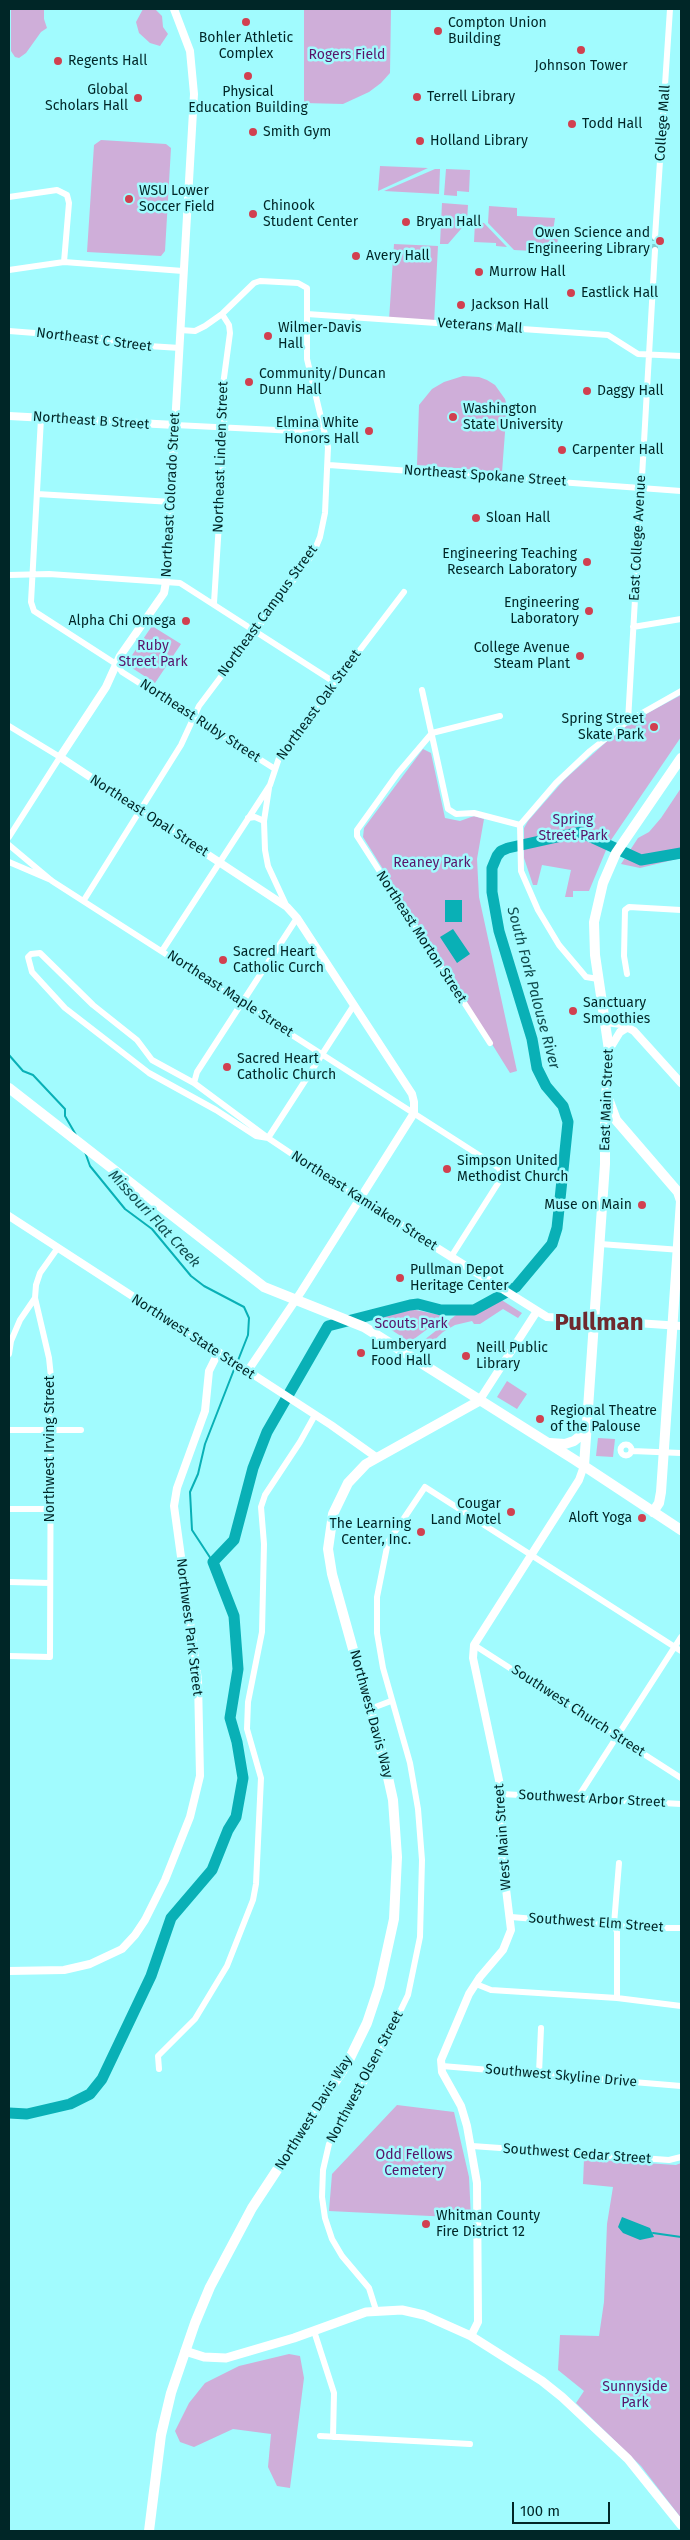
<!DOCTYPE html>
<style>
body{margin:0}
#map{position:relative;width:690px;height:2540px;overflow:hidden;background:#a1fbfe;font-family:"Fira Sans",sans-serif}
canvas{display:block}
.frame{position:absolute;inset:0;border:10px solid #002627;pointer-events:none}
.scale{position:absolute;left:512px;top:2502px;width:98px;height:22px;box-sizing:border-box;border:2px solid #002627;border-top:0;padding-left:6px;font-size:15px;line-height:18px;white-space:nowrap;color:#002627;-webkit-text-stroke:4px #a1fbfe;paint-order:stroke}
</style>
<div id="map">
<canvas width="690" height="2540"></canvas>
<div class="frame"></div>
<div class="scale">100 m</div>
</div>
<script>
const ctx = document.querySelector('canvas').getContext('2d');
ctx.lineJoin = 'round';
function fillPath(path, color) {
  ctx.fillStyle = color;
  ctx.fill(path, 'evenodd');
}
function toPath(rows) {
  const path = new Path2D();
  for (const r of rows) {
    if (r.length === 3) {
      path.moveTo(r[0] + r[2], r[1]);
      path.arc(r[0], r[1], r[2], 0, 2 * Math.PI);
      continue;
    }
    path.moveTo(r[0], r[1]);
    for (let i = 2; i < r.length; i += 2) path.lineTo(r[i], r[i + 1]);
  }
  return path;
}
function stroke(path, color, width, dash) {
  ctx.strokeStyle = color;
  ctx.lineWidth = width;
  ctx.lineCap = dash ? 'butt' : 'round';
  ctx.setLineDash(dash || []);
  ctx.stroke(path);
}
function write(font, color, halo, rows, align = 'center') {
  ctx.font = font + ' "Fira Sans",sans-serif';
  ctx.lineWidth = 5;
  ctx.setLineDash([]);
  ctx.textBaseline = 'middle';
  ctx.strokeStyle = halo;
  ctx.fillStyle = color;
  for (const [text, x, y, turn = 0] of rows) {
    ctx.save();
    ctx.translate(x, y);
    ctx.rotate((+turn || 0) * Math.PI / 180);
    ctx.textAlign = isNaN(turn) ? turn : align;
    if (halo) ctx.strokeText(text, 0, 0);
    ctx.fillText(text, 0, 0);
    ctx.restore();
  }
}
fillPath(toPath([
 [11,9,44,9,44,19,47,28,41,32,26,53,19,58,15,57,11,51],
 [143,9,155,9,162,16,163,27,168,34,160,46,150,43,139,33,136,22],
 [304,9,391,9,390,73,381,83,369,92,343,104,304,103],
 [101,140,166,144,171,148,165,251,161,256,87,252,94,145],
 [380,166,428,168,378,191],
 [435,169,440,169,439,194,384,191],
 [446,169,470,170,469,192,457,191,457,196,444,195],
 [442,203,468,205,467,222,448,244,440,244],
 [489,206,517,208,517,216,555,218,552,238,558,239,556,249,551,252,514,250,488,223],
 [475,222,484,223,507,247,496,246,496,243,474,242],
 [394,244,438,246,434,323,389,320],
 [463,376,479,377,487,380,495,385,505,399,507,406,502,472,417,465,419,405,432,389,444,382],
 [152,626,181,644,155,683,126,664],
 [681,695,681,737,609,843,589,891,573,891,573,897,565,897,571,870,542,865,537,885,533,885,524,858,524,828,528,821,564,780,614,735,635,720],
 [423,749,431,753,445,818,460,821,474,816,484,819,477,859,479,897,517,1071,510,1073,363,837,364,828],
 [681,788,681,858,640,868,621,864,638,838,649,832,661,818],
 [500,1299,522,1313,518,1318,503,1309,480,1324,474,1324,472,1321,455,1325,443,1332,427,1347,419,1344,456,1315,473,1315],
 [411,1309,445,1316,410,1342,373,1318],
 [507,1381,527,1394,517,1409,497,1397],
 [598,1438,615,1439,613,1457,596,1456],
 [397,2105,454,2112,469,2177,471,2218,329,2211,332,2174],
 [584,2159,676,2165,681,2163,681,2518,641,2466,576,2403,584,2391,558,2370,560,2335,599,2336,604,2302,607,2224,613,2187,583,2184],
 [289,2354,300,2356,304,2378,290,2488,277,2486,268,2467,271,2434,233,2429,194,2447,180,2442,175,2431,189,2403,205,2383,239,2366]
]), '#cfaed9');
fillPath(toPath([
 [445,900,462,900,462,922,445,922],
 [453,929,470,954,457,963,440,937],
 [622,2217,650,2228,654,2237,640,2240,623,2233,618,2227]
]), '#09b0b6');
stroke(toPath([
 [9,1055,23,1071,33,1075,65,1109,65,1116,76,1135],
 [85,1152,90,1166,125,1209,152,1229,191,1276,204,1286,244,1307,249,1318,248,1335,237,1363],
 [213,1562,192,1530,190,1492,198,1474,205,1444,235,1367],
 [653,2233,681,2237]
]), '#09b0b6', 2);
stroke(toPath([
 [9,2113,27,2114,70,2104,90,2094,102,2079,151,1976,171,1918,212,1870,228,1830,236,1817,243,1778,237,1742,230,1718,238,1669,234,1616,213,1562,234,1540,253,1468,267,1432,328,1326,410,1305,418,1304,441,1310,474,1310,516,1287,552,1244,557,1228,568,1122,563,1106,546,1086,537,1068,532,1039,499,931,492,892,492,868,497,856,501,851,508,848,580,832,641,860,681,853]
]), '#09b0b6', 11);
stroke(toPath([
 [655,250,655,237]
]), '#81d0d3', 6, [6, 3]);
stroke(toPath([
 [9,197,57,190,67,195,69,203,64,262],
 [655,237,670,9],
 [9,270,64,262,183,271],
 [307,314,608,335,638,354,681,356],
 [9,331,100,338,133,345,180,348],
 [41,418,31,602,34,611,116,664,122,672,275,769],
 [175,425,296,431,323,425],
 [329,465,681,491],
 [37,494,172,502],
 [9,575,49,574,180,583,334,682],
 [214,603,225,427,221,400,230,333,229,325,222,314],
 [633,627,681,619],
 [422,690,448,809,456,814,474,813,520,825],
 [628,721,655,250],
 [9,726,60,757,9,837],
 [269,788,264,821,265,850,268,866,287,907],
 [248,818,255,817,264,821],
 [520,825,556,783,590,751,628,721,681,691],
 [520,825,521,871,538,910,559,945,586,977,598,979],
 [9,845,52,881,499,1168,502,1177,451,1257],
 [9,862,51,880],
 [84,900,181,745,199,706,313,554,320,537,325,513,328,447,307,359,307,288,298,283,260,281,254,283,222,314,205,326,195,331,180,330],
 [162,951,270,785,280,755,404,592],
 [627,974,624,956,625,910,629,907,681,910],
 [490,1043,357,836,357,830,398,773,432,733,500,716],
 [194,1083,197,1072,297,918],
 [268,1138,256,1136,216,1110,149,1073,65,1008,32,972,28,957,31,954,40,953,93,1005,137,1040,152,1060,194,1083,268,1138,359,1199],
 [268,1138,354,1005],
 [600,1244,681,1250],
 [9,1354,11,1341,20,1320,35,1298],
 [9,1430,81,1430],
 [626,1450,5.5],
 [632,1451,681,1453],
 [9,1509,49,1509],
 [9,1582,50,1583],
 [474,1645,681,1778],
 [9,1656,50,1657,51,1377,49,1358,35,1298,36,1285,40,1273,57,1249],
 [370,1709,391,1701],
 [502,1794,681,1804],
 [578,1797,681,1637],
 [511,1917,643,1928,681,1928],
 [476,1984,491,1990,617,1998,681,2006],
 [617,1998,617,1932,614,1924,619,1863],
 [442,2066,681,2086],
 [159,2069,158,2056,195,2019,227,1966,253,1900,256,1884,261,1778,247,1729,248,1702,262,1632,264,1544,261,1507,265,1495,300,1442,315,1415],
 [539,2073,541,2028],
 [472,2146,669,2160,681,2157],
 [376,2310,369,2288,342,2256,332,2239,325,2218,322,2197,323,2170,329,2144,341,2120,372,2070,408,1995,420,1937,422,1860,418,1809,410,1763,383,1668,377,1633,377,1597,388,1542,425,1487,681,1651],
 [314,2331,334,2393,333,2437],
 [320,2436,470,2444]
]), '#fff', 6);
stroke(toPath([
 [174,9,190,51,194,94,166,582,164,593,120,656,106,687,60,757,287,907,297,918,412,1094,414,1102,414,1113,301,1292,247,1372],
 [9,416,175,425],
 [606,1022,621,1024,634,1031,681,1083],
 [609,1050,620,1032,628,1027],
 [359,1199,547,1317,681,1326],
 [9,1216,331,1425,376,1457],
 [479,1401,537,1311],
 [9,1971,64,1970,90,1964,122,1949,135,1935,145,1920,165,1880,190,1817,200,1776,198,1680,174,1506,177,1488,205,1411,209,1371,218,1353],
 [471,2336,478,2322,477,2183,467,2126,461,2106,442,2072,441,2060,469,1994,480,1977,503,1950,511,1930,502,1856,502,1794,473,1658,474,1645,579,1480,584,1466]
]), '#fff', 8);
stroke(toPath([
 [185,2351,204,2357,226,2358,294,2338,366,2312,402,2310,424,2315,471,2336,542,2381,562,2397,628,2459,681,2525]
]), '#fff', 9);
stroke(toPath([
 [9,1088,264,1287,364,1327,575,1460,681,1530],
 [609,1101,616,1120,678,1192,681,1201,661,1492,659,1503,653,1512],
 [550,1443,565,1444,574,1441,580,1436,583,1426],
 [584,1466,605,1164,605,1116,609,1050,595,955,594,922,603,883,616,853,681,758],
 [149,2531,161,2435,171,2393,195,2323,210,2287,252,2208,348,2062,367,2023,379,1987,394,1919,397,1857,393,1800,385,1764,332,1574,328,1549,333,1514,348,1483,366,1464,479,1401]
]), '#fff', 10);
for (const [x, y, r, color] of [
 [246,22,5,"#d14050"],
 [438,31,5,"#d14050"],
 [581,50,5,"#d14050"],
 [58,61,5,"#d14050"],
 [248,76,5,"#d14050"],
 [417,97,5,"#d14050"],
 [138,98,5,"#d14050"],
 [572,124,5,"#d14050"],
 [253,132,5,"#d14050"],
 [420,141,5,"#d14050"],
 [129,199,5,"#d14050"],
 [253,214,5,"#d14050"],
 [406,222,5,"#d14050"],
 [660,241,5,"#d14050"],
 [356,256,5,"#d14050"],
 [479,272,5,"#d14050"],
 [571,293,5,"#d14050"],
 [461,305,5,"#d14050"],
 [268,336,5,"#d14050"],
 [249,382,5,"#d14050"],
 [587,391,5,"#d14050"],
 [453,417,5,"#d14050"],
 [369,431,5,"#d14050"],
 [562,450,5,"#d14050"],
 [476,518,5,"#d14050"],
 [587,562,5,"#d14050"],
 [589,611,5,"#d14050"],
 [186,621,5,"#d14050"],
 [580,656,5,"#d14050"],
 [654,727,5,"#d14050"],
 [223,960,5,"#d14050"],
 [573,1011,5,"#d14050"],
 [227,1067,5,"#d14050"],
 [447,1169,5,"#d14050"],
 [642,1205,5,"#d14050"],
 [400,1278,5,"#d14050"],
 [361,1353,5,"#d14050"],
 [466,1356,5,"#d14050"],
 [540,1419,5,"#d14050"],
 [511,1512,5,"#d14050"],
 [642,1518,5,"#d14050"],
 [421,1532,5,"#d14050"],
 [426,2224,5,"#d14050"]
]) {
  const dot = new Path2D();
  dot.arc(x, y, r, 0, 2 * Math.PI);
  ctx.fillStyle = color;
  ctx.fill(dot);
  stroke(dot, '#a1fbfe', 2);
}
write('14px', '#002627', '#a1fbfe', [
 ["Compton Union",448,23],
 ["Building",448,39],
 ["Bohler Athletic",246,38,"center"],
 ["Complex",246,54,"center"],
 ["Regents Hall",68,61],
 ["Johnson Tower",581,66,"center"],
 ["Global",128,90,"right"],
 ["Scholars Hall",128,106,"right"],
 ["Physical",248,92,"center"],
 ["Education Building",248,108,"center"],
 ["Terrell Library",427,97],
 ["Todd Hall",582,124],
 ["Smith Gym",263,132],
 ["Holland Library",430,141],
 ["WSU Lower",139,191],
 ["Soccer Field",139,207],
 ["Chinook",263,206],
 ["Student Center",263,222],
 ["Bryan Hall",416,222],
 ["Owen Science and",650,233,"right"],
 ["Engineering Library",650,249,"right"],
 ["Avery Hall",366,256],
 ["Murrow Hall",489,272],
 ["Eastlick Hall",581,293],
 ["Jackson Hall",471,305],
 ["Wilmer-Davis",278,328],
 ["Hall",278,344],
 ["Community/Duncan",259,374],
 ["Dunn Hall",259,390],
 ["Daggy Hall",597,391],
 ["Washington",463,409],
 ["State University",463,425],
 ["Elmina White",359,423,"right"],
 ["Honors Hall",359,439,"right"],
 ["Carpenter Hall",572,450],
 ["Sloan Hall",486,518],
 ["Engineering Teaching",577,554,"right"],
 ["Research Laboratory",577,570,"right"],
 ["Engineering",579,603,"right"],
 ["Laboratory",579,619,"right"],
 ["Alpha Chi Omega",176,621,"right"],
 ["College Avenue",570,648,"right"],
 ["Steam Plant",570,664,"right"],
 ["Spring Street",644,719,"right"],
 ["Skate Park",644,735,"right"],
 ["Sacred Heart",233,952],
 ["Catholic Curch",233,968],
 ["Sanctuary",583,1003],
 ["Smoothies",583,1019],
 ["Sacred Heart",237,1059],
 ["Catholic Church",237,1075],
 ["Simpson United",457,1161],
 ["Methodist Church",457,1177],
 ["Muse on Main",632,1205,"right"],
 ["Pullman Depot",410,1270],
 ["Heritage Center",410,1286],
 ["Lumberyard",371,1345],
 ["Food Hall",371,1361],
 ["Neill Public",476,1348],
 ["Library",476,1364],
 ["Regional Theatre",550,1411],
 ["of the Palouse",550,1427],
 ["Cougar",501,1504,"right"],
 ["Land Motel",501,1520,"right"],
 ["Aloft Yoga",632,1518,"right"],
 ["The Learning",411,1524,"right"],
 ["Center, Inc.",411,1540,"right"],
 ["Whitman County",436,2216],
 ["Fire District 12",436,2232]
], 'left');
write('14px', '#591469', '#a1fbfe', [
 ["Rogers Field",347,55],
 ["Ruby",153,646],
 ["Street Park",153,662],
 ["Spring",573,820],
 ["Street Park",573,836],
 ["Reaney Park",432,863],
 ["Scouts Park",411,1324],
 ["Odd Fellows",414,2155],
 ["Cemetery",414,2171],
 ["Sunnyside",635,2387],
 ["Park",635,2403]
]);
write('14px', '#002627', '#a1fbfe', [
 ["College Mall",663,123,-86],
 ["Veterans Mall",480,326,4],
 ["Northeast C Street",94,340,7],
 ["Northeast B Street",91,421,4],
 ["Northeast Linden Street",221,457,-88],
 ["Northeast Spokane Street",485,476,4],
 ["Northeast Colorado Street",171,495,-87],
 ["East College Avenue",638,538,-87],
 ["Northeast Campus Street",268,611,-54],
 ["Northeast Oak Street",319,705,-54],
 ["Northeast Ruby Street",200,721,33],
 ["Northeast Opal Street",149,816,33],
 ["Northeast Morton Street",421,937,57],
 ["Northeast Maple Street",230,994,33],
 ["East Main Street",607,1100,-88],
 ["Northeast Kamiaken Street",364,1201,33],
 ["Northwest State Street",193,1337,33],
 ["Northwest Irving Street",50,1449,-90],
 ["Northwest Park Street",189,1627,83],
 ["Southwest Church Street",578,1711,33],
 ["Northwest Davis Way",371,1714,75],
 ["Southwest Arbor Street",592,1799,3],
 ["West Main Street",503,1837,-94],
 ["Southwest Elm Street",596,1923,4],
 ["Southwest Skyline Drive",561,2076,5],
 ["Northwest Olsen Street",365,2077,-62],
 ["Northwest Davis Way",314,2113,-58],
 ["Southwest Cedar Street",577,2154,4]
]);
write('italic 15px', '#124d4f', '#a1fbfe', [
 ["South Fork Palouse River",533,988,75],
 ["Missouri Flat Creek",154,1219,47]
]);
write('bold 24px', '#6f292e', '#a1fbfe', [
 ["Pullman",599,1323]
]);
</script>
